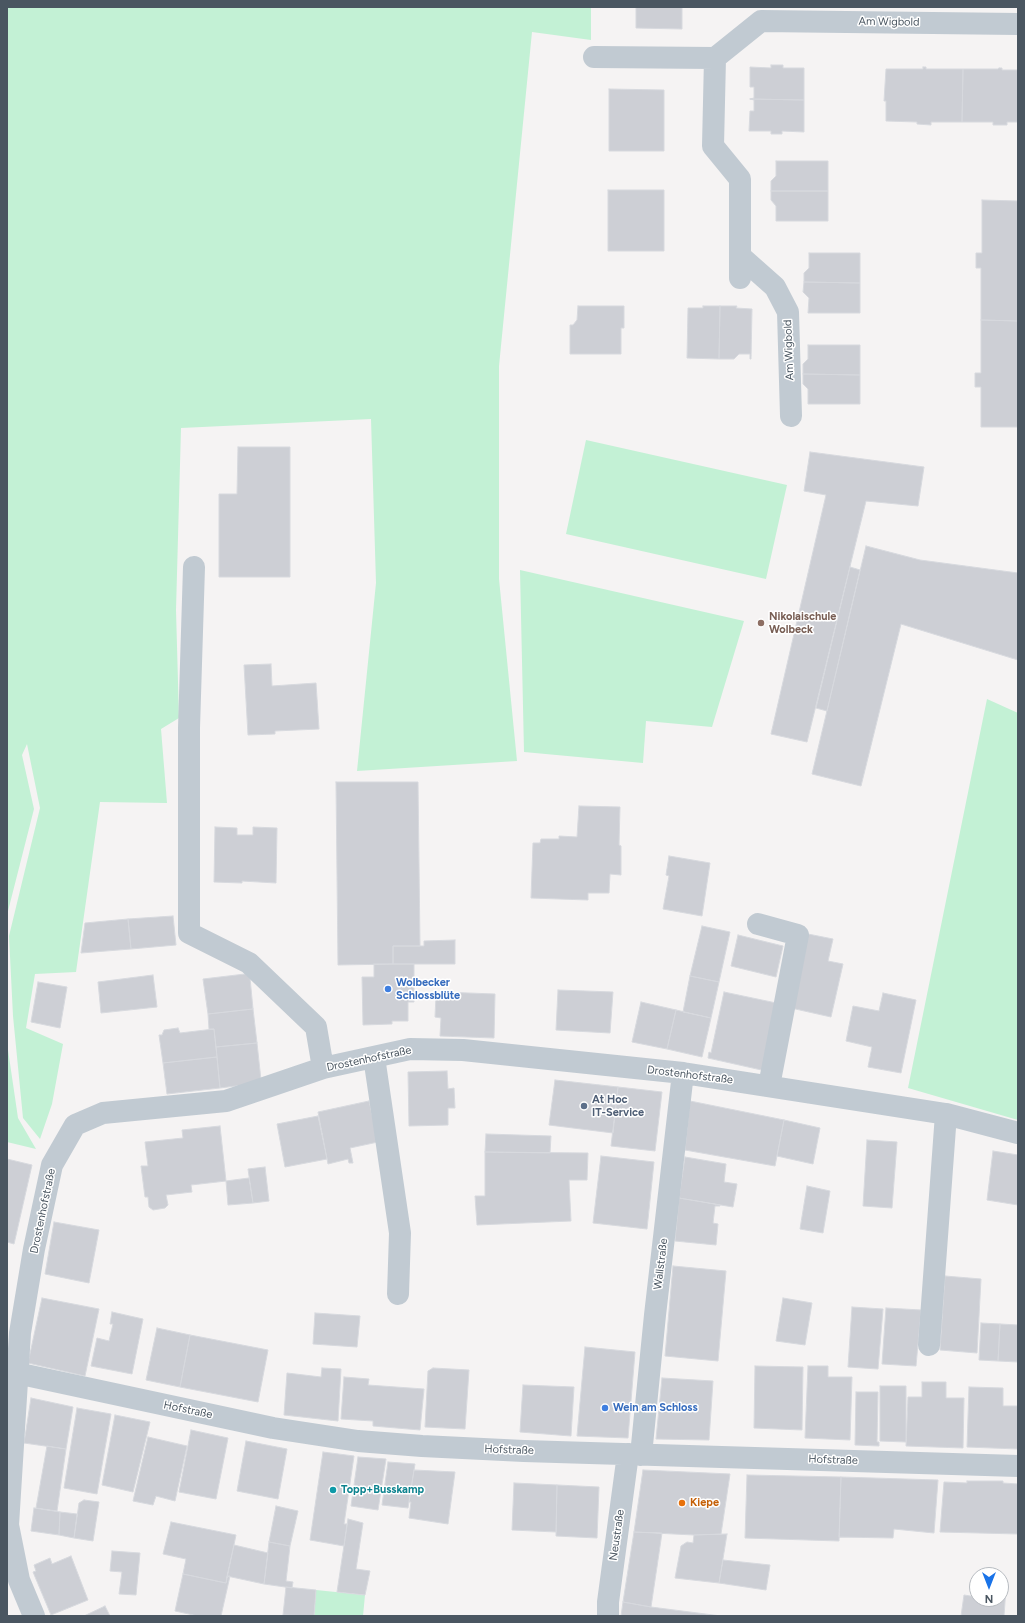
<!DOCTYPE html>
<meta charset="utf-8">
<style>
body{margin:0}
#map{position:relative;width:1025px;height:1623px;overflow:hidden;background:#f5f3f3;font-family:Figtree,sans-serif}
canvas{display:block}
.frame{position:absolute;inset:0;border:8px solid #4a5661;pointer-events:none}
.north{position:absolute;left:969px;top:1567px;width:40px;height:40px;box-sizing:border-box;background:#fff;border:1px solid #b7bbc0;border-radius:50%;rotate:180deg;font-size:11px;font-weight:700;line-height:16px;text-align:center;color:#4a5661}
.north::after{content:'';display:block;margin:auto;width:14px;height:18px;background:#1a73e8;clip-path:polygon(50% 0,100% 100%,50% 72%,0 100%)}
</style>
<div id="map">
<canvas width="1025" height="1623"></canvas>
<div class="frame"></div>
<div class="north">N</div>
</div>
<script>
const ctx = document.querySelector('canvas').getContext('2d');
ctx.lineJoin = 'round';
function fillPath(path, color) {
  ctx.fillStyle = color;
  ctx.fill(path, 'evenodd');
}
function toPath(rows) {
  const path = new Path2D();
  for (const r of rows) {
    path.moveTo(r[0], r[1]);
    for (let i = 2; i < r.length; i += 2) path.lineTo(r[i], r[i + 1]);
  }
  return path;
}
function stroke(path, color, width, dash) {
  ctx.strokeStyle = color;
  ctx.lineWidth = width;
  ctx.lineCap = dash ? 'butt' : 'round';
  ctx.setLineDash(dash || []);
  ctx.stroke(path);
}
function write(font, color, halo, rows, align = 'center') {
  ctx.font = font + ' Figtree,sans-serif';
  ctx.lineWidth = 3;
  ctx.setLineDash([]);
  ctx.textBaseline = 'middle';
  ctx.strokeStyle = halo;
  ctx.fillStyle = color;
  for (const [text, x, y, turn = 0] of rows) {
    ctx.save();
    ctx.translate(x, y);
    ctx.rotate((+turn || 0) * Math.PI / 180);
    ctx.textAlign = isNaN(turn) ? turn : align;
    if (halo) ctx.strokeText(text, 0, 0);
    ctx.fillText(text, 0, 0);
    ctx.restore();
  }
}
fillPath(toPath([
 [7,7,591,7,591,40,532,32,499,366,499,579,517,761,357,771,376,583,371,419,181,428,176,610,179,718,161,729,167,803,100,802,76,972,35,974,26,1028,63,1044,52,1104,40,1139,23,1118,13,1016,9,936,40,808,27,744,22,755,34,809,7,915],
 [586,440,787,485,766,579,566,534],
 [520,570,744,621,712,727,646,721,643,763,524,752],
 [987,699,1018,713,1018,1120,908,1088],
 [7,1043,18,1118,36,1149,7,1142],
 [316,1590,365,1595,363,1616,314,1616]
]), '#c3f1d5');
const building = toPath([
 [636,7,682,7,682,29,636,28,636,7],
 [771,65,783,65,783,68,804,68,804,100,750,99,754,98,754,87,750,87,750,67,771,68,771,65],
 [923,67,926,67,926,69,963,69,962,122,931,122,931,125,917,124,917,122,886,121,886,101,884,101,886,69,923,69,923,67],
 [999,68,1002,68,1002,70,1018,70,1018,122,1007,122,1007,125,993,125,993,122,962,122,963,69,998,69,999,68],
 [609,89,664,90,664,151,609,151,609,89],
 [750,99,804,100,804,132,782,131,782,134,771,134,771,131,749,131,750,111,754,111,754,100,750,99],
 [776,161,828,161,828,191,771,191,771,181,776,176,776,161],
 [608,190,664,190,664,251,608,251,608,190],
 [771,191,828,191,828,221,776,221,776,206,771,200,771,191],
 [982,200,1018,201,1018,321,981,320,981,268,976,268,976,253,982,253,982,200],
 [809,253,860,253,860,283,804,282,804,273,809,268,809,253],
 [804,282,860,283,860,313,808,313,809,298,803,292,804,282],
 [578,306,624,306,624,328,621,328,621,354,570,354,570,325,573,325,577,320,578,306],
 [703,306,720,306,719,359,687,358,688,308,703,308,703,306],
 [720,306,737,306,736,308,752,309,751,359,750,359,750,354,739,354,734,359,719,359,720,306],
 [981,320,1018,321,1018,427,981,427,981,387,975,387,975,373,981,373,981,320],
 [808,345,860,345,860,375,803,374,803,364,808,359,808,345],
 [803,374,860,375,860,404,808,404,808,389,803,384,803,374],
 [238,447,290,447,290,577,219,577,219,494,237,494,238,447],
 [810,452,924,467,918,506,866,501,807,742,771,734,826,495,804,491,810,452],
 [866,546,920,560,1018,573,1018,660,901,624,861,786,812,774,866,546],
 [850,567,860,570,827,711,816,708,850,567],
 [271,664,272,686,316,683,319,729,275,731,275,734,248,735,244,665,271,664],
 [336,782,418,782,420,946,393,946,393,964,338,965,336,782],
 [579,806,620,807,619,845,621,846,621,875,610,874,609,893,588,893,588,900,531,898,533,843,540,843,541,839,559,839,559,836,577,837,579,806],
 [215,827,237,828,237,835,253,835,253,827,277,828,276,883,242,881,242,883,214,882,215,827],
 [669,856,710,863,702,916,663,909,669,876,666,875,669,856],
 [173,916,176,945,131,949,128,919,173,916],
 [128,919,131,949,81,953,85,923,128,919],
 [702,926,730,932,719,982,690,976,702,926],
 [808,934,833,939,828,961,843,964,831,1017,791,1008,808,934],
 [738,935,783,946,776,977,731,966,738,935],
 [455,940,455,964,393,964,393,946,424,946,424,941,455,940],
 [374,964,414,964,414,1002,408,1002,408,1021,392,1021,392,1024,363,1025,362,977,374,977,374,964],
 [245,974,250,978,253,1009,208,1014,203,979,245,974],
 [153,975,157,1007,101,1013,98,982,153,975],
 [690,976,719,982,711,1018,683,1012,690,976],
 [38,982,67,987,60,1028,31,1022,38,982],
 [558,990,613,992,610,1033,556,1030,558,990],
 [442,992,495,994,494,1038,440,1036,441,1018,435,1017,436,995,442,995,442,992],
 [724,992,781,1004,766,1071,708,1058,709,1052,711,1053,724,992],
 [883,993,916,1000,901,1073,868,1067,872,1047,846,1041,853,1006,879,1011,883,993],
 [641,1002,676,1010,667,1049,632,1042,641,1002],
 [253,1009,257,1043,216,1047,214,1029,209,1029,208,1014,253,1009],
 [676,1010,711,1018,702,1057,667,1049,676,1010],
 [178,1028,180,1033,214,1029,217,1057,163,1063,159,1035,162,1035,164,1030,178,1028],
 [257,1043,261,1080,259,1083,220,1088,216,1047,257,1043],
 [217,1057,220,1088,167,1094,163,1063,217,1057],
 [447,1071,448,1089,454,1088,455,1108,448,1108,448,1125,409,1126,408,1072,447,1071],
 [555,1080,618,1087,613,1133,549,1125,555,1080],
 [618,1087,662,1092,655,1151,611,1146,618,1087],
 [369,1101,378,1142,350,1148,353,1163,349,1163,348,1159,328,1164,318,1112,369,1101],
 [690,1101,784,1120,775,1166,685,1150,690,1101],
 [318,1116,327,1159,285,1167,277,1124,318,1116],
 [784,1120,820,1128,813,1164,777,1156,784,1120],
 [220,1126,226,1181,191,1185,192,1192,166,1195,168,1205,165,1208,153,1210,149,1207,148,1197,145,1197,141,1166,148,1166,145,1142,183,1138,182,1130,220,1126],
 [486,1134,551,1136,550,1153,485,1152,486,1134],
 [867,1140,897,1142,892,1208,863,1206,867,1140],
 [993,1151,1018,1155,1018,1205,987,1200,993,1151],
 [485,1152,588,1153,587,1180,569,1180,571,1221,477,1225,475,1196,485,1196,485,1152],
 [601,1156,654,1162,647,1229,593,1223,601,1156],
 [685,1157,726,1164,724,1182,737,1184,733,1207,679,1198,685,1157],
 [7,1159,32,1165,14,1244,7,1242,7,1159],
 [265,1167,269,1201,253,1203,248,1169,265,1167],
 [249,1178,253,1203,228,1205,226,1181,249,1178],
 [807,1186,830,1191,823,1233,800,1229,807,1186],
 [679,1198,720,1205,720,1206,715,1206,713,1223,718,1224,716,1245,675,1241,679,1198],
 [54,1222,99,1230,89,1283,45,1274,54,1222],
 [673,1266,726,1271,718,1361,665,1356,673,1266],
 [945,1276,981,1279,977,1353,940,1350,945,1276],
 [42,1298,99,1309,85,1376,28,1363,42,1298],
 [783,1298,812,1303,805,1345,776,1341,783,1298],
 [852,1307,883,1309,878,1369,848,1367,852,1307],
 [886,1308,921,1310,916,1366,882,1364,886,1308],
 [112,1312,143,1319,132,1374,91,1366,97,1338,109,1341,113,1324,110,1324,112,1312],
 [315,1313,360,1316,357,1347,313,1344,315,1313],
 [981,1323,1000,1324,998,1361,979,1360,981,1323],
 [1000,1324,1018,1325,1018,1362,998,1361,1000,1324],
 [157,1328,190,1335,180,1387,146,1380,157,1328],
 [190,1335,268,1350,258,1402,180,1387,190,1335],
 [585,1347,635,1352,628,1438,577,1436,585,1347],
 [755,1366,803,1367,802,1430,754,1428,755,1366],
 [808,1366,828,1366,828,1377,852,1377,850,1440,805,1438,808,1366],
 [322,1368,341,1369,338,1421,284,1415,287,1373,321,1377,322,1368],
 [433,1368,469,1370,465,1429,425,1427,428,1371,433,1368],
 [344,1377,369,1379,368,1385,424,1389,420,1430,373,1426,373,1421,341,1419,344,1377],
 [662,1378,713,1381,709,1440,656,1439,662,1378],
 [922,1382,946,1382,946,1398,964,1398,963,1448,906,1446,908,1397,922,1397,922,1382],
 [523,1385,574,1387,571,1436,520,1432,523,1385],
 [880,1386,906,1386,906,1442,880,1441,880,1386],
 [969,1387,1003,1388,1003,1406,1018,1406,1018,1449,967,1447,969,1387],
 [856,1392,878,1392,877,1442,879,1442,879,1446,855,1445,856,1392],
 [31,1398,73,1407,66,1449,24,1443,31,1398],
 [77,1408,111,1414,97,1494,64,1488,77,1408],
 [115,1415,150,1422,133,1492,102,1485,115,1415],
 [191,1430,228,1438,216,1499,179,1492,191,1430],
 [148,1437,187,1446,175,1501,156,1496,153,1505,133,1501,148,1437],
 [246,1441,287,1449,278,1499,237,1491,246,1441],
 [47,1446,66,1449,57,1511,36,1508,47,1446],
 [323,1452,354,1456,344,1524,347,1524,344,1546,310,1540,323,1452],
 [358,1457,386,1459,378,1510,351,1506,358,1457],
 [388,1462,415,1464,408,1508,382,1505,388,1462],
 [414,1470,455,1472,448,1524,409,1518,411,1502,409,1502,414,1470],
 [643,1470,730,1474,721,1534,694,1535,634,1532,643,1470],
 [747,1475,841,1477,839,1541,745,1538,747,1475],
 [841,1477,938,1480,934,1533,894,1529,893,1538,839,1537,841,1477],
 [967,1481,1003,1481,1003,1483,1018,1484,1018,1534,940,1532,944,1482,967,1483,967,1481],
 [514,1483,557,1485,556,1532,512,1530,514,1483],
 [557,1485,599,1487,597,1538,556,1536,557,1485],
 [84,1500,99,1502,93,1541,74,1538,79,1503,84,1500],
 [276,1506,298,1511,290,1546,269,1542,276,1506],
 [34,1508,60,1512,59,1535,31,1531,34,1508],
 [60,1512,77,1514,74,1538,59,1535,60,1512],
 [348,1519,363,1523,356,1569,370,1571,365,1595,337,1592,348,1519],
 [171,1522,236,1535,226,1583,183,1574,186,1559,163,1554,171,1522],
 [634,1532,662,1533,651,1607,623,1602,634,1532],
 [727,1534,719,1583,675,1578,681,1546,687,1542,693,1543,694,1535,727,1534],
 [269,1542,290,1546,286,1581,293,1582,292,1588,264,1584,269,1542],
 [234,1545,268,1553,264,1584,227,1576,234,1545],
 [112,1551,140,1553,136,1595,119,1594,122,1572,110,1571,112,1551],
 [71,1556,88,1600,51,1615,33,1572,36,1571,34,1565,50,1558,52,1564,71,1556],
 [723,1560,770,1565,766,1590,719,1583,723,1560],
 [183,1574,226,1583,227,1576,230,1576,221,1616,198,1616,175,1611,183,1574],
 [286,1587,316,1590,314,1616,283,1615,286,1587],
 [1001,1588,1006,1588,1004,1616,961,1616,964,1595,977,1597,977,1599,1001,1599,1001,1588],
 [623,1602,651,1607,721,1616,621,1616,623,1602],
 [105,1606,110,1616,84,1616,105,1606]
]);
fillPath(building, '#cdcfd5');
stroke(building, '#d7d9de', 1);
stroke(toPath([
 [594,57,715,58],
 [740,256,775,287,788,312,791,416],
 [740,278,740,179,713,146,715,58,761,21,1018,24],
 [194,567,189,728,189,933,249,963,316,1027,323,1068],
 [758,924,798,935,769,1086],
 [374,1057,400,1233,398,1294],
 [929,1345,946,1114],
 [7,1371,273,1428,358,1441,422,1446,524,1451,1018,1466],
 [641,1455,655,1315,683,1073],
 [34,1616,19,1580,8,1525,20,1333,34,1249,52,1165,75,1125,103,1113,226,1101,323,1068,410,1049,463,1050,683,1073,946,1114,1018,1133],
 [608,1616,608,1602,628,1454]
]), '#c1cad2', 22);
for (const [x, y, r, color] of [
 [761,623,4,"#8d6e63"],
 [388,989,4,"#3f7fe0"],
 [584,1106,4,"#5c6f8a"],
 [605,1408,4,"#3f7fe0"],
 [333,1490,4,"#0f9aa8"],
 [682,1503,4,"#e8710a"]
]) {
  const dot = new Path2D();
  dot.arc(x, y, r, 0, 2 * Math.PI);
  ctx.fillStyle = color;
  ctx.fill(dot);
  stroke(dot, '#fff', 1.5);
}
write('11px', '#4a5661', '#fff', [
 ["Am Wigbold",889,22,1],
 ["Am Wigbold",789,350,-92],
 ["Drostenhofstraße",369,1059,-12],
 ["Drostenhofstraße",690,1075,7],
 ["Drostenhofstraße",43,1211,-78],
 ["Wallstraße",661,1264,-83],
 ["Hofstraße",188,1410,12],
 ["Hofstraße",509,1450,2],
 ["Hofstraße",833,1460,2],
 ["Neustraße",617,1535,-82]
]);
write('bold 11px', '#785e54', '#fff', [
 ["Nikolaischule",769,617],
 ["Wolbeck",769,630]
], 'left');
write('bold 11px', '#366cbe', '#fff', [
 ["Wolbecker",396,983],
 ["Schlossblüte",396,996],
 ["Wein am Schloss",613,1408]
], 'left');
write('bold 11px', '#4e5e75', '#fff', [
 ["At Hoc",592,1100],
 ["IT-Service",592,1113]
], 'left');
write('bold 11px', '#0d838f', '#fff', [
 ["Topp+Busskamp",341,1490]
], 'left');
write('bold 11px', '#c56008', '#fff', [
 ["Kiepe",690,1503]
], 'left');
</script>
